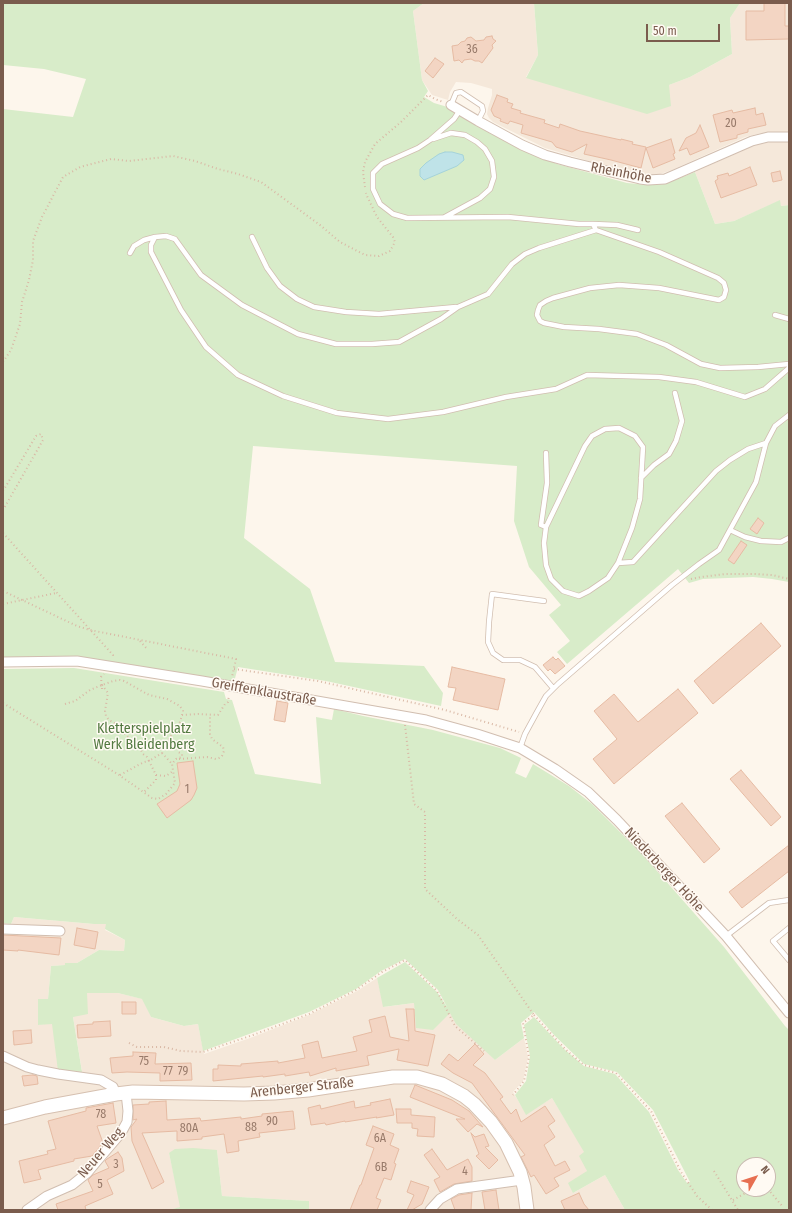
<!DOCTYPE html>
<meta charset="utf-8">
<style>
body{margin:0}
#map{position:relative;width:792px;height:1213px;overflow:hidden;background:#fdf6ec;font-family:"Fira Sans Condensed",sans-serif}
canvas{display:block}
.frame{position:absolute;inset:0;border:4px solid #7a5c4d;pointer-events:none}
.north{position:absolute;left:736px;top:1157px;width:40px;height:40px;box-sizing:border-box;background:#fffaf3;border:1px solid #cabbb1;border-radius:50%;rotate:51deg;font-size:11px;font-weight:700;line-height:16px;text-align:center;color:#7a5c4d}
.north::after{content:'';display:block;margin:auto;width:14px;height:18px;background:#e76f51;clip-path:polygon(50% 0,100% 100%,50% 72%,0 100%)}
.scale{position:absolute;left:646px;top:24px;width:74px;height:18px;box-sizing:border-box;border:2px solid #7a5c4d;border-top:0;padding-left:5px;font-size:12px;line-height:14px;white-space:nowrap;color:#7a5c4d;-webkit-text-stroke:3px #fffaf3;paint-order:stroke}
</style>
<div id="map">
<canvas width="792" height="1213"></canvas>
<div class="frame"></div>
<div class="north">N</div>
<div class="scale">50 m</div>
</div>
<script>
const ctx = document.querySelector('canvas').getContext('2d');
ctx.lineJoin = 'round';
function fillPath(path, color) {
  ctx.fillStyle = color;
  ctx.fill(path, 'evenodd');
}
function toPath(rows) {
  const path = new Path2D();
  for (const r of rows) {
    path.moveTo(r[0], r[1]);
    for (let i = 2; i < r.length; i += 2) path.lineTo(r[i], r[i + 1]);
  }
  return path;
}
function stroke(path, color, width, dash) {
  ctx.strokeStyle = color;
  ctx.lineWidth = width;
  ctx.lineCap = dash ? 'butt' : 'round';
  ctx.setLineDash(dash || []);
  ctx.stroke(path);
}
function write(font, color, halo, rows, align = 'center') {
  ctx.font = font + ' "Fira Sans Condensed",sans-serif';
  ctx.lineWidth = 3;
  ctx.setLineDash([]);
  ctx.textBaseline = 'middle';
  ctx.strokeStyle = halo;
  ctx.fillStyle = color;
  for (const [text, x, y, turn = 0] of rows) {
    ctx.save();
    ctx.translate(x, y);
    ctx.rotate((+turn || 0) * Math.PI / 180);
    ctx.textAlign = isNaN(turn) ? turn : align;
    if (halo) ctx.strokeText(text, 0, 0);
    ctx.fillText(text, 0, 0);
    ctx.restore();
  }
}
fillPath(toPath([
 [424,3,534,3,538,55,526,77,669,85,690,77,732,54,730,18,740,3,789,3,789,132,769,132,757,134,745,137,672,170,657,175,648,175,630,172,609,167,545,148,493,122,489,118,487,114,488,108,492,95,492,89,471,83,456,82,450,92,448,100,432,95,422,80,413,11],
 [770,142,789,142,789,205,781,206,779,201,734,221,715,224,695,172,748,148,760,144],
 [14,917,94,924,107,924,105,930,125,940,124,951,99,950,77,963,66,963,65,965,51,966,48,999,38,999,38,1025,52,1023,82,1071,73,1017,87,993,118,993,143,999,151,1017,184,1026,198,1024,204,1054,250,1038,309,1015,357,991,377,978,384,1007,414,1003,450,1012,495,1060,524,1038,528,1057,523,1081,513,1092,526,1114,552,1098,585,1152,587,1171,573,1193,605,1175,625,1210,309,1210,308,1201,222,1196,217,1150,169,1153,181,1207,169,1210,3,1210,3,923,11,924]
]), '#f5e8da');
fillPath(toPath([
 [3,3,424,3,413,11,422,80,428,91,424,97,434,103,451,108,515,146,557,164,627,183,648,185,665,184,695,172,715,224,734,221,780,200,781,206,789,205,789,582,772,579,753,577,703,579,689,583,678,569,567,664,557,652,570,641,549,615,561,605,529,567,514,521,517,466,253,446,244,538,310,589,335,662,424,666,443,693,441,706,326,681,238,667,234,682,127,665,3,658,3,109,73,117,86,79,44,69,3,65],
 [534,3,740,3,730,18,732,54,690,77,669,85,671,106,647,114,526,78,538,55],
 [74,668,224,692,226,699,232,700,255,774,321,784,316,717,332,720,334,709,363,716,433,730,500,748,521,758,515,773,526,778,533,764,569,786,592,804,642,854,724,947,785,1026,789,1030,789,1210,625,1210,605,1175,573,1193,568,1183,587,1171,579,1156,584,1152,552,1098,526,1115,515,1095,526,1081,530,1056,524,1025,534,1017,564,1049,584,1066,615,1074,649,1112,678,1170,687,1183,690,1182,653,1110,617,1072,584,1064,554,1035,534,1012,521,1023,524,1038,495,1060,456,1024,450,1013,433,1030,416,1028,414,1003,383,1007,377,978,405,962,437,992,447,1007,438,990,405,959,381,971,356,989,309,1012,203,1051,198,1024,184,1026,151,1017,142,999,118,993,87,993,88,1014,73,1017,82,1072,58,1071,52,1024,38,1025,38,999,48,999,51,966,65,965,65,963,77,963,99,950,124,951,125,940,105,929,106,924,94,924,14,917,11,924,3,923,3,669],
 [744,1165,768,1165,768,1189,744,1189],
 [193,1148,217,1150,222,1196,309,1201,309,1210,169,1210,180,1207,169,1153,175,1149]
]), '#d8ecc9');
const water = toPath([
 [445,152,452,152,463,155,464,160,457,166,424,180,420,176,420,169,426,163,439,154,445,152]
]);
fillPath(water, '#bfe3e8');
stroke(water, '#a5d3da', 1);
const building = toPath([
 [764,3,785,3,785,26,789,26,789,39,746,40,746,11,764,11,764,3],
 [492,36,493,39,496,41,492,45,493,48,482,63,479,61,475,61,471,59,464,60,462,63,459,60,454,61,452,46,458,45,461,42,465,41,467,38,471,37,476,41,484,40,486,37,492,36],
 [435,58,444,64,433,78,425,71,435,58],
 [497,95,508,99,507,102,513,104,511,108,521,111,520,113,545,120,544,123,559,128,560,124,580,131,621,140,621,139,633,142,632,144,646,147,641,168,611,160,584,154,587,144,572,152,556,147,552,142,521,133,523,125,510,121,508,124,500,121,501,119,494,116,491,110,497,95],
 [755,108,756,115,763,113,766,125,748,129,748,132,737,135,737,138,720,142,713,115,732,110,733,113,755,108],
 [700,125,709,147,690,155,687,148,679,151,686,138,696,133,700,125],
 [671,139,675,153,673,154,675,159,653,168,646,148,671,139],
 [750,167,757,185,721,198,715,181,718,179,717,176,728,173,729,176,750,167],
 [780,171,782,180,773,182,771,173,780,171],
 [758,518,764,523,757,534,750,529,758,518],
 [741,541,747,545,734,564,728,560,741,541],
 [761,623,781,646,713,704,694,681,761,623],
 [553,657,556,660,558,658,565,666,555,674,550,669,548,671,543,665,553,657],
 [452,667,505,679,498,710,453,700,456,688,448,687,452,667],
 [678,689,698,713,614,784,593,759,617,739,594,711,614,694,638,722,678,689],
 [277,701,288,703,285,722,274,720,277,701],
 [193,761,197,788,194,795,191,800,167,818,157,804,177,791,180,784,177,763,193,761],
 [741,770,781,817,771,826,730,779,741,770],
 [682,803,720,849,704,863,665,816,682,803],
 [789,845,789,871,742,908,729,892,789,845],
 [77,928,98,932,95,949,74,945,77,928],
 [3,935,61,938,59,955,18,950,18,951,3,950,3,935],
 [122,1002,136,1002,136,1014,122,1014,122,1002],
 [406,1009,414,1009,415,1031,435,1035,428,1066,397,1060,399,1049,367,1056,369,1065,336,1071,336,1068,310,1076,309,1072,285,1076,285,1074,263,1077,263,1076,213,1081,213,1069,218,1069,218,1065,241,1066,241,1064,278,1061,278,1063,305,1058,302,1045,318,1041,322,1058,357,1051,353,1037,372,1032,369,1020,385,1016,390,1037,409,1041,406,1009],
 [110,1021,111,1036,78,1038,77,1025,93,1024,93,1022,110,1021],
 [31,1030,32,1043,14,1045,13,1031,31,1030],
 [475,1044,484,1054,473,1065,485,1073,503,1097,500,1099,511,1114,516,1109,521,1122,545,1106,555,1121,548,1126,555,1137,544,1145,555,1166,565,1161,570,1170,554,1178,559,1186,546,1194,534,1175,531,1177,521,1157,525,1155,472,1083,453,1073,441,1064,449,1054,458,1061,475,1044],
 [133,1052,156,1053,155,1064,191,1063,192,1080,160,1081,160,1073,127,1072,112,1073,110,1058,133,1056,133,1052],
 [33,1075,37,1076,38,1084,24,1086,22,1076,33,1075],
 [415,1085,452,1100,469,1111,483,1127,477,1124,468,1132,456,1119,465,1119,410,1097,415,1085],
 [390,1099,394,1115,376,1118,377,1117,345,1122,345,1121,326,1125,325,1123,311,1125,308,1108,320,1105,321,1109,354,1101,355,1108,371,1105,370,1103,390,1099],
 [166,1101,167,1120,200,1118,201,1121,241,1117,241,1119,262,1116,262,1114,293,1111,295,1129,259,1133,260,1137,238,1141,239,1151,227,1153,224,1134,202,1137,202,1139,177,1141,177,1131,142,1133,158,1169,164,1182,152,1189,132,1141,131,1127,137,1119,133,1120,133,1105,149,1104,149,1102,166,1101],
 [113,1103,116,1123,97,1126,103,1143,92,1156,74,1159,74,1161,38,1170,41,1179,24,1183,19,1161,48,1154,47,1151,56,1149,48,1121,86,1111,86,1108,113,1103],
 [396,1109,411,1109,411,1115,435,1117,434,1137,417,1136,418,1129,412,1128,412,1123,397,1123,396,1109],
 [373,1126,394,1134,390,1145,399,1149,394,1163,396,1164,391,1180,384,1178,376,1198,381,1200,377,1210,350,1210,360,1185,361,1185,374,1148,366,1145,373,1126],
 [471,1133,475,1137,484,1134,489,1146,485,1147,498,1160,489,1169,476,1156,479,1154,471,1133],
 [432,1149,447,1170,468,1159,472,1167,472,1181,454,1184,440,1192,434,1180,440,1177,424,1155,432,1149],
 [118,1152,122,1158,124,1171,107,1180,113,1194,85,1206,86,1210,58,1210,56,1204,93,1191,88,1180,93,1175,109,1168,105,1161,107,1159,118,1152],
 [411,1181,429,1187,422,1204,412,1210,407,1210,414,1195,407,1192,411,1181],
 [496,1190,499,1210,485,1210,482,1192,496,1190],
 [472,1193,471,1210,455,1210,451,1199,459,1195,472,1193],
 [579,1193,584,1204,589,1210,565,1210,561,1201,579,1193]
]);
fillPath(building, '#f3d5c3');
stroke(building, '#e6bba3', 1);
const service = toPath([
 [451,105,456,93,461,92,482,106,483,111,478,121],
 [460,110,454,119,430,140,418,148,382,164,373,173,373,189,380,204,393,214,407,218,508,217,579,224,593,224,596,230,659,252,718,278,724,283,726,290,724,297,719,300,659,288,619,285,590,288,553,298,546,301,540,305,538,310,537,315,540,321,544,323,564,327,599,329,637,334,666,345,701,364,720,368,758,367,789,364],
 [433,139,451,133,465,135,477,142,485,149,492,161,494,177,490,189,480,198,445,217],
 [593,224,617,225,638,230],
 [596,230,539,248,525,254,512,264,488,294,458,307,441,319,399,342,372,344,336,344,298,334,242,305,201,275,175,239,166,236,155,237,151,245,151,252,181,310,206,347,238,375,283,396,337,413,388,419,443,412,506,397,556,389,587,375,659,377,696,382,745,397,765,389,789,368],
 [252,237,267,268,280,286,297,299,314,307,346,312,379,314,456,307],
 [130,253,134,246,144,240,155,237],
 [775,315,789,319],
 [641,478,654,465,669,454,676,441,682,421,675,393],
 [546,527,541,525,547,483,546,453],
 [730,530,745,537,761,541,781,542,789,538],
 [618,563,608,578,589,591,579,596,563,591,551,579,546,565,544,543,546,527,585,446,592,436,605,429,619,428,635,436,643,447,640,499,632,528,618,563,633,562,716,471,730,460,748,449,766,443],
 [544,601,492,594,489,622,488,642,493,653,503,660,520,660,535,667,553,688],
 [520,748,525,734,537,712,546,696,558,684,672,585,699,564,719,550,756,482,766,443,775,426,789,415],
 [789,928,773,941,789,960],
 [726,936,769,903,789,900]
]);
const minor = toPath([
 [451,105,478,121,522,145,545,155,570,162,640,179,648,180,665,179,752,141,768,137,789,137],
 [3,662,77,661,202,681,426,720,477,734,520,748,555,769,588,792,617,820,726,936,789,1013],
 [3,929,60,931],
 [3,1056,27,1067,38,1070,58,1074,101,1080,113,1087,116,1094],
 [27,1210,47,1196,72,1185,87,1173,97,1161,121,1133,127,1122,128,1111,126,1093],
 [430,1210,440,1199,457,1189,522,1180]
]);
const secondary = toPath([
 [3,1118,45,1107,116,1094,133,1092,244,1094,274,1093,308,1090,393,1077,417,1077,442,1084,464,1096,474,1104,491,1122,506,1143,520,1172,524,1187,527,1210]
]);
stroke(service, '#d1beb0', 6);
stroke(minor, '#d1beb0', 11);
stroke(secondary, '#d6c0b0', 15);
stroke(toPath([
 [365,187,363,172,365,162,375,144,401,122,428,95,435,99,443,102],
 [3,362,11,350,20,324,22,302,29,280,33,260,33,241,42,217,63,177,80,167,111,159,129,161,173,156,195,161,218,169,238,174,261,182,320,225,340,242,365,255,379,256,390,251,395,242,393,237,377,217,367,196,366,193],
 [3,491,36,436,41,434,43,440,3,510],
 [3,533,113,655,112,658],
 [691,579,701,577,725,574,755,574,772,575,789,579],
 [3,591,77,626,90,630,236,659,232,677],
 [3,604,56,593],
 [140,641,148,650],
 [234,669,318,681,445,710,519,732],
 [102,685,108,693,105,711,106,716,109,720,122,727,125,734,141,750,143,754,147,757,149,761,162,753,164,745,169,739,180,722,182,715,198,714,218,715,225,704,228,702,229,695],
 [102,689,101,677,104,674],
 [3,703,119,775,152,798,158,799,166,794,175,783,172,764,176,759,182,757,182,754,178,752,178,745,169,739],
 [65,704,75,701,90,690,102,685,113,681,120,680,124,681,149,695,167,699,180,706,183,711,182,715],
 [405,725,414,804,425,812,425,889,457,919,478,935,534,1015,523,1023,529,1057,524,1081,513,1095],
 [162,753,172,764],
 [179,759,207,757,216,759,219,758,222,756,224,751,223,747,212,739,210,734,210,715],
 [120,775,144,762,149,761,156,775,156,780,144,792],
 [156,775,166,776,173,771],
 [534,1015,566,1050,584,1065,616,1073,651,1111,681,1172,697,1196,712,1210],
 [129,1043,137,1047,164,1047,181,1051,203,1052,253,1035,309,1014,356,990,382,972,405,960,437,991,455,1026,484,1051],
 [714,1171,738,1210],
 [768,1189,783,1207],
 [733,1200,753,1189]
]), '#d9b8a5', 2, [1, 3]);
stroke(service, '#fff', 4.5);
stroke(minor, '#fff', 9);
stroke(secondary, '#fff', 13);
write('12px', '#987a6a', null, [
 ["36",472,50],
 ["20",731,124],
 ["1",187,790],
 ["75",144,1062],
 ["77",168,1072],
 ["79",183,1072],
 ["78",101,1115],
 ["90",272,1122],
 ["88",251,1128],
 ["80A",189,1129],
 ["6A",380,1139],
 ["3",116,1165],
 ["6B",381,1168],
 ["4",465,1172],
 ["5",100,1185]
]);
write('14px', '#7a5c4d', '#fffaf3', [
 ["Rheinhöhe",621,173,11],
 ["Greiffenklaustraße",264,692,10],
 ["Niederberger Höhe",664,870,47],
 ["Arenberger Straße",302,1088,-6],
 ["Neuer Weg",101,1153,-49]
]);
write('14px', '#537a41', '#fffaf3', [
 ["Kletterspielplatz",144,729],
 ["Werk Bleidenberg",144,745]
]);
</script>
